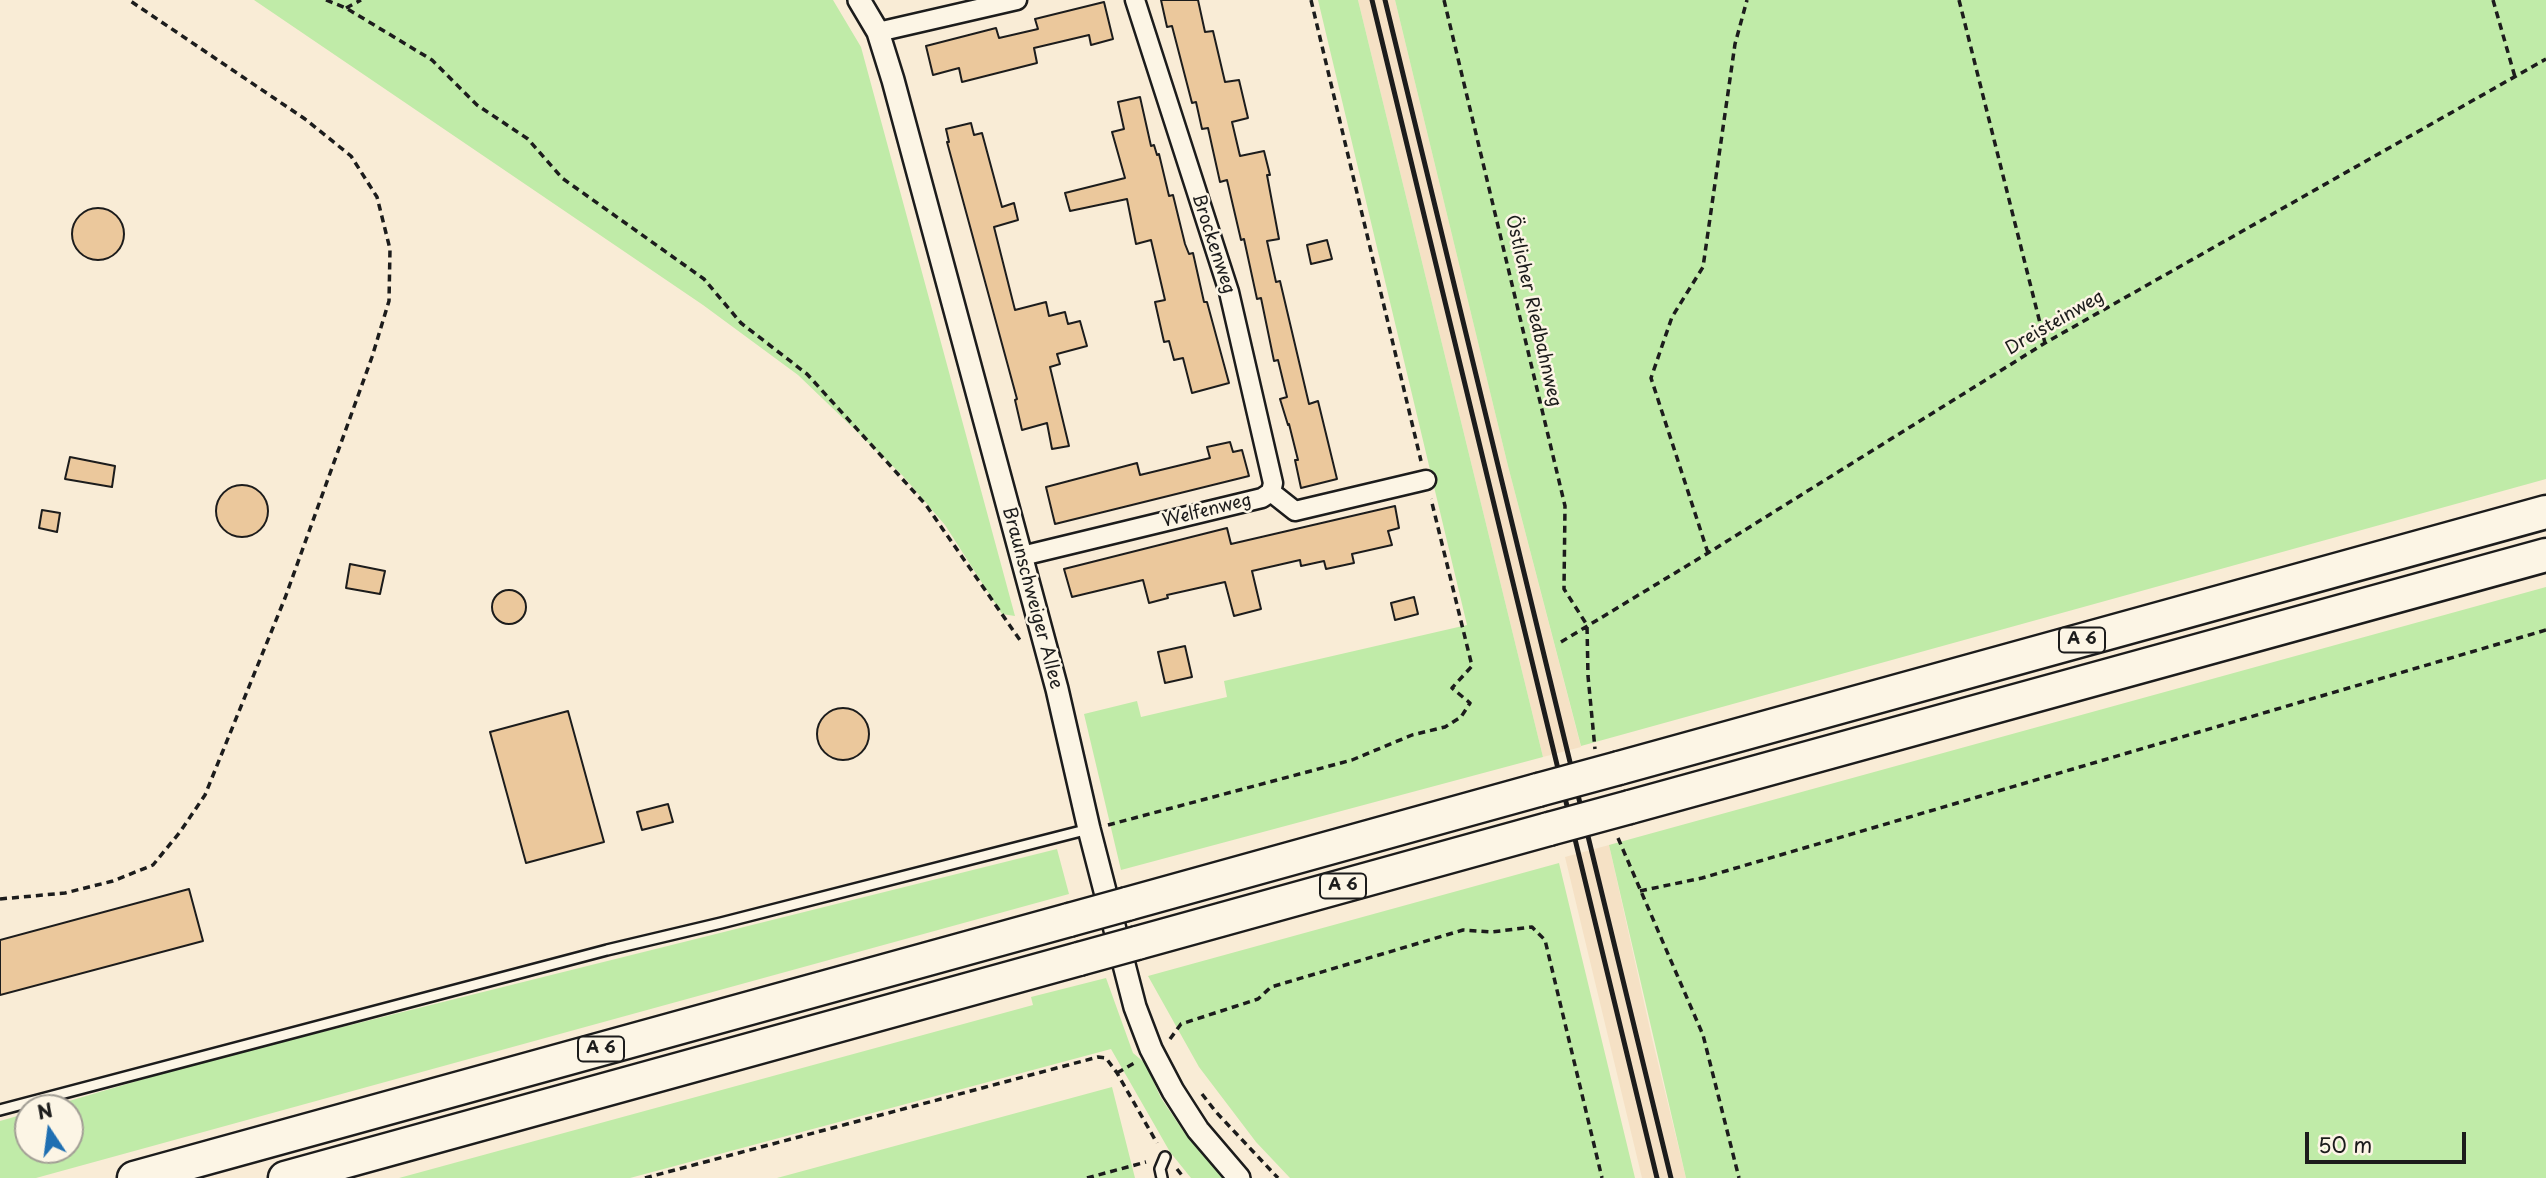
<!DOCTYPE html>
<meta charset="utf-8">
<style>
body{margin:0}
#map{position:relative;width:2546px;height:1178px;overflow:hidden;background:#f9ecd6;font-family:"Playpen Sans",sans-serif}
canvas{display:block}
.north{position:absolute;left:14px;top:1094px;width:70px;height:70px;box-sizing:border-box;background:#fcf5e5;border:2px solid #a29e95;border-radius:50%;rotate:347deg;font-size:19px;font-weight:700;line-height:28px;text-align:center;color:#1c1c1c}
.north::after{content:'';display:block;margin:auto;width:24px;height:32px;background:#1f6fb2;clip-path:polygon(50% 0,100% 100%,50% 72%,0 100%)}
.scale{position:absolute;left:2305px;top:1132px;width:161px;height:32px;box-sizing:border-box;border:4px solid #1c1c1c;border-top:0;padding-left:9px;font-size:21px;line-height:24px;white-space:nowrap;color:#1c1c1c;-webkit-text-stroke:5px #fcf5e5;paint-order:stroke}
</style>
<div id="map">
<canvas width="2546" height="1178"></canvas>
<div class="north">N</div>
<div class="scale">50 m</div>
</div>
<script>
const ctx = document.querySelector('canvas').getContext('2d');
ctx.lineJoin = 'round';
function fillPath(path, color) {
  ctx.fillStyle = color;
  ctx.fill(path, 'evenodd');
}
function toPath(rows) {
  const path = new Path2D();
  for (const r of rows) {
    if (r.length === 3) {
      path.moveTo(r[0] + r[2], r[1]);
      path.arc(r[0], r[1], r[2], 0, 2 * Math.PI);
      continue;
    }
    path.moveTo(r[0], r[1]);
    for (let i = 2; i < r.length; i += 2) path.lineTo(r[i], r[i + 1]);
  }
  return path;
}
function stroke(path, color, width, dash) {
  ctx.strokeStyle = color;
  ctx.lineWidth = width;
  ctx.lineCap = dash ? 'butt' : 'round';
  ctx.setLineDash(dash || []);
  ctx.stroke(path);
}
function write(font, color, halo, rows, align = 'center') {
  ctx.font = font + ' "Playpen Sans",sans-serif';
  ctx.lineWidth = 5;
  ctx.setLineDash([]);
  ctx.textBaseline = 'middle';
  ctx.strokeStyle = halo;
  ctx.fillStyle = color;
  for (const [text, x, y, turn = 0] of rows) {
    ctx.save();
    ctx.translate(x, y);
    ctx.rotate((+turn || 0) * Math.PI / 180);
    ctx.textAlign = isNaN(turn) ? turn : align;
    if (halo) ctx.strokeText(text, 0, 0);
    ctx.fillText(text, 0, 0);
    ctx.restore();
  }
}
fillPath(toPath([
 [1358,0,1395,0,1508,466,1581,747,1543,757],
 [1609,845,1652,1038,1686,1178,1642,1178,1565,857]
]), '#f5e1c5');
fillPath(toPath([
 [254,0,833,0,861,47,1015,616,1002,614,945,525,903,476,798,375,703,305],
 [1318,0,1358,0,1543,757,1121,870,1084,714,1137,701,1141,717,1227,697,1224,681,1467,625],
 [1395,0,2546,0,2546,479,1581,746,1508,466],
 [2546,587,2546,1178,1686,1178,1609,845],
 [1057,849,1069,894,36,1178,0,1178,0,1121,28,1113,28,1150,70,1150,70,1108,45,1108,202,1062],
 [1559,863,1635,1178,1290,1178,1256,1142,1199,1067,1148,976],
 [1106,978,1133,1053,1145,1063,1161,1098,1188,1138,1224,1178,1191,1178,1170,1152,1111,1049,630,1178,399,1178,1033,1005,1031,997],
 [1112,1087,1135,1178,777,1178]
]), '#c0eba8');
const building = toPath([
 [1161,0,1198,0,1205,32,1213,31,1225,82,1239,80,1248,118,1232,122,1240,156,1264,151,1270,175,1267,175,1279,239,1267,241,1276,282,1280,281,1309,404,1318,401,1337,479,1301,488,1295,460,1298,460,1289,424,1288,425,1280,399,1287,397,1278,360,1274,361,1261,298,1257,299,1244,239,1241,240,1227,180,1220,182,1208,128,1202,129,1196,102,1192,103,1172,26,1167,27,1161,0],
 [1104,2,1113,39,1091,45,1089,35,1034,48,1037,63,962,82,959,68,933,75,926,46,996,28,999,38,1038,29,1035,19,1104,2],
 [1140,97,1151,146,1154,145,1157,155,1159,154,1169,196,1173,195,1185,244,1189,254,1193,253,1204,302,1207,302,1229,383,1192,393,1183,358,1174,360,1169,341,1164,342,1155,302,1165,300,1151,240,1136,244,1127,199,1070,211,1065,193,1125,178,1112,132,1124,129,1118,102,1140,97],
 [971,123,974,135,982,133,1002,207,1014,203,1018,220,994,227,1015,310,1046,302,1049,316,1065,312,1068,324,1080,321,1087,346,1057,354,1060,364,1050,367,1069,446,1052,449,1047,423,1022,430,1015,400,1017,399,947,142,949,142,946,129,971,123],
 [98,234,26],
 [1327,240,1332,259,1311,264,1307,245,1327,240],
 [1230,442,1233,452,1242,450,1249,476,1055,524,1046,487,1137,463,1140,475,1210,458,1207,447,1230,442],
 [70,457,115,466,112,487,65,479,70,457],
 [242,511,26],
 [1395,506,1399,528,1388,531,1392,545,1352,554,1354,563,1326,569,1324,561,1301,566,1300,560,1252,571,1261,609,1234,616,1225,582,1167,595,1168,598,1149,603,1143,580,1072,597,1064,569,1227,528,1231,544,1395,506],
 [42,510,60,513,57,532,39,528,42,510],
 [350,564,385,571,380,594,346,588,350,564],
 [509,607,17],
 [1414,597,1418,614,1395,620,1391,603,1414,597],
 [1185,646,1192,677,1165,683,1158,652,1185,646],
 [843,734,26],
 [568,711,604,842,526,863,490,732,568,711],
 [668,804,673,822,642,830,637,812,668,804],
 [189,889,203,941,0,995,0,940,189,889]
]);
fillPath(building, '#ebc89c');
stroke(building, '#1c1c1c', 2);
const service = toPath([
 [0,1110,607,950,721,923,1089,829],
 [1162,1178,1160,1169,1165,1157]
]);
const minor = toPath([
 [1135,0,1229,292,1273,483,1271,492],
 [878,32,1017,0],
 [1271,492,1295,511,1426,480],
 [1022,556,1262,498,1271,492]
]);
const tertiary = toPath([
 [859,0,878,32,893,80,1057,689,1089,829,1135,1007,1151,1049,1173,1091,1198,1130,1239,1178]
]);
const motorway = toPath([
 [1619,768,2546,512],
 [1630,807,2546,555],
 [1127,904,1538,790],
 [1137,943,1549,829],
 [134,1178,1069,920],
 [285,1178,1079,959]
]);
stroke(service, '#1c1c1c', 14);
stroke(minor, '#1c1c1c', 23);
stroke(tertiary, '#1c1c1c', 26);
stroke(motorway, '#1c1c1c', 37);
stroke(toPath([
 [326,0,346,8,432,60,477,105,528,139,562,178,704,279,741,323,807,374,926,505,1022,643],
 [1311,0,1421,461],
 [1444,0,1565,506,1564,589,1587,625,1588,676,1595,749],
 [1959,0,2045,343],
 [2493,0,2515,77],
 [346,8,361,0],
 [1708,553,1651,378,1672,317,1703,267,1735,44,1747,0],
 [1561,642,1708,553,2045,343,2546,59],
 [1108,825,1352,760,1412,735,1445,727,1461,717,1470,703,1452,688,1472,666,1431,499],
 [1618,838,1703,1035,1739,1178],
 [1640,891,1702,878,2546,630],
 [0,899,65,893,113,881,153,865,180,832,205,795,285,598,372,357,389,301,390,249,377,197,351,156,305,119,129,0],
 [1170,1039,1181,1024,1258,999,1271,987,1463,930,1492,932,1532,927,1545,940,1602,1178],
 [1117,1073,1136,1062],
 [1202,1094,1216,1112,1278,1178],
 [1177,1169,1184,1178],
 [645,1178,1098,1057,1106,1058,1117,1073,1157,1143],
 [1087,1178,1146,1162]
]), '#1c1c1c', 3.5, [7, 5]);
stroke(service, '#fcf5e5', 9);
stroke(minor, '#fcf5e5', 18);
stroke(tertiary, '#fcf5e5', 21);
stroke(motorway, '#fcf5e5', 32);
stroke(toPath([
 [1372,0,1657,1178],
 [1385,0,1671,1178]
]), '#1c1c1c', 5);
const motorwayBridge = toPath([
 [1538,790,1619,768],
 [1549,829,1630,807],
 [1069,920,1127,904],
 [1079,959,1137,943]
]);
stroke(motorwayBridge, '#1c1c1c', 37, []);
stroke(motorwayBridge, '#fcf5e5', 32);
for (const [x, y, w] of [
 [2082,640,46],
 [1343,886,46],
 [601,1049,46]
]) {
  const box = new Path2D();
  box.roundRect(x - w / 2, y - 12.5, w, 25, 5);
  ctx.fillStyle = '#fcf5e5';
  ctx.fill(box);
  stroke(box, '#1c1c1c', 2);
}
write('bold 16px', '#1c1c1c', null, [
 ["A 6",2082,640],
 ["A 6",1343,886],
 ["A 6",601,1049]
]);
write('18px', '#1c1c1c', '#fcf5e5', [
 ["Brockenweg",1213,244,72],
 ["Östlicher Riedbahnweg",1533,311,77],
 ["Dreisteinweg",2055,323,-30],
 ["Welfenweg",1207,511,-14],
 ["Braunschweiger Allee",1032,598,75]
]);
</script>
